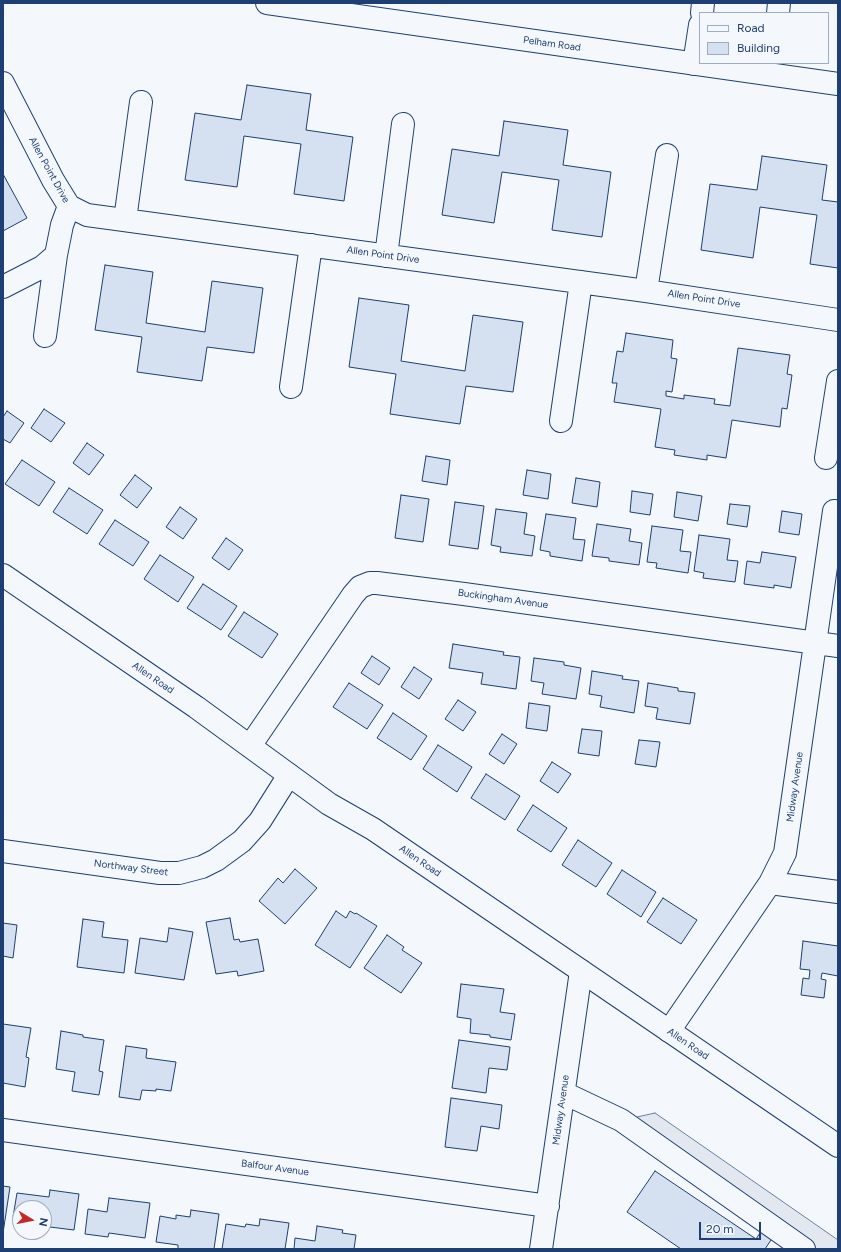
<!DOCTYPE html>
<style>
body{margin:0}
#map{position:relative;width:841px;height:1252px;overflow:hidden;background:#f4f7fb;font-family:Figtree,sans-serif}
canvas{display:block}
.frame{position:absolute;inset:0;border:4px solid #1d3f73;pointer-events:none}
.legend{position:absolute;left:699px;top:12px;width:130px;height:52px;box-sizing:border-box;background:#f4f7fb;border:1px solid #9eadc5;margin:0;padding:5px 7px;list-style:none;font-size:12px;color:#1d3f73}
.legend li{display:flex;align-items:center;gap:8px;height:20px}
.legend b{width:20px;border:1px solid #9eadc5}
.north{position:absolute;left:12px;top:1200px;width:40px;height:40px;box-sizing:border-box;background:#f4f7fb;border:1px solid #9eadc5;border-radius:50%;rotate:100deg;font-size:11px;font-weight:700;line-height:16px;text-align:center;color:#1d3f73}
.north::after{content:'';display:block;margin:auto;width:14px;height:18px;background:#c62828;clip-path:polygon(50% 0,100% 100%,50% 72%,0 100%)}
.scale{position:absolute;left:699px;top:1222px;width:62px;height:18px;box-sizing:border-box;border:2px solid #1d3f73;border-top:0;padding-left:5px;font-size:12px;line-height:14px;white-space:nowrap;color:#1d3f73;-webkit-text-stroke:3px #f4f7fb;paint-order:stroke}
</style>
<div id="map">
<canvas width="841" height="1252"></canvas>
<div class="frame"></div>
<ul class="legend">
<li><b style="height:5px;background:#f4f7fb"></b>Road</li>
<li><b style="height:11px;background:#d5e0f0"></b>Building</li>
</ul>
<div class="north">N</div>
<div class="scale">20 m</div>
</div>
<script>
const ctx = document.querySelector('canvas').getContext('2d');
ctx.lineJoin = 'round';
function fillPath(path, color) {
  ctx.fillStyle = color;
  ctx.fill(path, 'evenodd');
}
function toPath(rows) {
  const path = new Path2D();
  for (const r of rows) {
    path.moveTo(r[0], r[1]);
    for (let i = 2; i < r.length; i += 2) path.lineTo(r[i], r[i + 1]);
  }
  return path;
}
function stroke(path, color, width, dash) {
  ctx.strokeStyle = color;
  ctx.lineWidth = width;
  ctx.lineCap = dash ? 'butt' : 'round';
  ctx.setLineDash(dash || []);
  ctx.stroke(path);
}
function write(font, color, halo, rows, align = 'center') {
  ctx.font = font + ' Figtree,sans-serif';
  ctx.lineWidth = 3;
  ctx.setLineDash([]);
  ctx.textBaseline = 'middle';
  ctx.strokeStyle = halo;
  ctx.fillStyle = color;
  for (const [text, x, y, turn = 0] of rows) {
    ctx.save();
    ctx.translate(x, y);
    ctx.rotate((+turn || 0) * Math.PI / 180);
    ctx.textAlign = isNaN(turn) ? turn : align;
    if (halo) ctx.strokeText(text, 0, 0);
    ctx.fillText(text, 0, 0);
    ctx.restore();
  }
}
const parking = toPath([
 [655,1113,838,1240,838,1249,789,1249,627,1136,637,1117,655,1113]
]);
fillPath(parking, '#e3e8f0');
stroke(parking, '#687fa3', 1);
const building = toPath([
 [247,85,311,94,306,130,353,137,344,201,294,194,301,144,244,136,237,187,185,180,195,113,241,120,247,85],
 [504,121,568,130,563,165,611,172,602,237,552,230,559,180,502,172,494,223,442,215,452,149,499,156,504,121],
 [762,156,827,165,822,200,838,202,838,268,810,264,817,215,760,207,753,258,701,250,710,184,757,190,762,156],
 [3,174,27,218,3,231,3,174],
 [105,265,153,272,146,323,205,332,212,281,263,288,254,353,207,347,202,381,137,372,142,337,95,330,105,265],
 [359,298,409,305,401,361,465,371,473,315,523,322,513,392,466,386,460,424,390,414,396,374,349,367,359,298],
 [626,333,673,340,671,358,677,359,672,392,666,391,666,396,684,399,684,395,715,399,714,404,730,406,738,348,790,355,787,374,792,375,787,409,782,408,780,427,732,420,726,458,707,455,707,460,674,455,675,450,655,447,661,409,614,402,617,383,612,383,617,351,623,352,626,333],
 [44,409,65,423,51,442,31,428,44,409],
 [7,411,24,423,10,443,3,439,3,417,7,411],
 [87,443,104,455,89,475,73,463,87,443],
 [426,456,450,460,447,485,422,481,426,456],
 [22,460,55,482,39,506,5,484,22,460],
 [527,470,551,474,548,499,523,495,527,470],
 [135,475,152,488,137,508,120,495,135,475],
 [576,478,600,482,597,507,572,503,576,478],
 [69,488,103,510,87,534,53,512,69,488],
 [632,491,653,494,650,515,630,512,632,491],
 [677,492,702,496,698,521,674,517,677,492],
 [401,495,429,499,423,542,395,538,401,495],
 [455,502,484,506,478,549,449,545,455,502],
 [730,504,750,506,747,527,727,524,730,504],
 [180,507,197,519,183,539,166,527,180,507],
 [496,509,527,513,524,534,535,536,532,556,500,552,501,547,491,545,496,509],
 [782,511,802,514,799,535,779,532,782,511],
 [546,514,576,518,573,539,585,540,582,561,550,556,550,552,540,550,546,514],
 [115,520,149,542,133,566,99,544,115,520],
 [597,524,631,529,629,541,642,543,639,565,609,561,609,558,592,556,597,524],
 [652,526,683,530,680,551,691,552,688,573,656,568,657,563,647,562,652,526],
 [699,535,730,539,727,560,738,561,735,582,703,578,704,573,694,571,699,535],
 [226,538,243,550,229,570,212,558,226,538],
 [762,552,796,557,791,588,774,585,774,588,744,584,747,561,760,563,762,552],
 [160,555,194,577,178,602,144,579,160,555],
 [203,584,237,606,221,630,187,608,203,584],
 [244,612,278,634,262,658,228,636,244,612],
 [453,644,504,652,503,655,520,657,516,689,481,684,483,673,449,668,453,644],
 [372,656,390,668,379,685,361,673,372,656],
 [534,658,564,662,564,665,581,668,576,699,542,694,544,683,531,681,534,658],
 [414,667,432,679,419,699,401,687,414,667],
 [592,671,623,676,622,679,639,681,634,713,600,707,602,696,589,694,592,671],
 [349,683,383,705,367,729,333,707,349,683],
 [648,683,678,688,678,691,695,693,690,724,656,719,658,708,645,706,648,683],
 [458,700,476,712,463,731,445,719,458,700],
 [529,703,550,706,547,731,526,728,529,703],
 [393,713,427,736,411,760,377,738,393,713],
 [582,729,602,731,599,756,578,753,582,729],
 [502,734,517,744,504,764,489,754,502,734],
 [639,740,660,742,656,767,635,764,639,740],
 [438,745,472,767,457,792,423,769,438,745],
 [552,762,571,774,558,793,540,781,552,762],
 [486,774,520,796,505,820,471,798,486,774],
 [533,805,567,828,551,852,517,830,533,805],
 [578,840,612,863,596,887,562,865,578,840],
 [295,869,317,888,285,924,259,901,278,878,283,883,295,869],
 [622,870,656,892,641,917,607,894,622,870],
 [663,898,697,920,681,944,647,922,663,898],
 [336,911,346,918,350,911,355,914,356,913,377,926,350,968,315,945,336,911],
 [230,918,234,940,239,939,240,942,258,939,264,971,238,976,237,971,216,974,206,922,230,918],
 [83,919,104,922,102,937,128,940,124,973,77,967,83,919],
 [3,923,17,925,13,958,3,956,3,923],
 [169,928,193,932,184,980,135,973,140,938,167,942,169,928],
 [387,935,404,947,402,950,422,963,401,993,364,968,387,935],
 [803,941,838,946,838,976,822,973,821,979,826,980,824,998,801,995,803,978,809,979,810,970,800,969,803,941],
 [461,984,504,989,500,1012,515,1014,511,1040,490,1037,490,1035,470,1033,471,1019,457,1017,461,984],
 [3,1024,31,1028,26,1057,29,1058,25,1087,3,1083,3,1024],
 [61,1031,83,1035,83,1037,104,1040,99,1071,103,1072,99,1095,72,1091,75,1072,56,1069,61,1031],
 [459,1040,510,1047,507,1070,489,1068,486,1093,452,1088,459,1040],
 [126,1046,147,1049,146,1058,176,1062,171,1091,156,1089,156,1091,142,1090,140,1100,119,1097,126,1046],
 [451,1098,502,1105,499,1129,481,1126,477,1151,445,1147,451,1098],
 [655,1171,756,1239,762,1230,773,1237,765,1249,681,1249,627,1212,655,1171],
 [3,1186,10,1187,3,1233,3,1186],
 [50,1190,79,1194,74,1230,50,1227,50,1228,44,1227,44,1208,20,1208,20,1218,13,1217,17,1193,49,1197,50,1190],
 [109,1198,150,1203,145,1238,109,1233,108,1237,85,1234,88,1209,107,1212,109,1198],
 [191,1210,219,1214,214,1249,178,1249,178,1245,156,1242,160,1216,176,1219,176,1215,190,1217,191,1210],
 [260,1219,289,1223,285,1249,222,1249,226,1224,245,1227,246,1224,259,1226,260,1219],
 [317,1226,343,1230,342,1233,356,1235,354,1249,294,1249,295,1238,315,1241,317,1226]
]);
fillPath(building, '#d5e0f0');
stroke(building, '#1d3f73', 1);
const minor = toPath([
 [702,13,703,3],
 [778,13,779,3],
 [694,64,700,25],
 [3,83,53,180,69,206,87,215,646,291,838,320],
 [125,220,141,102],
 [386,256,403,124],
 [3,287,42,267,56,255],
 [646,291,667,155],
 [45,336,56,255,62,225,69,206],
 [291,387,311,245],
 [561,421,581,282],
 [826,458,838,381],
 [250,746,353,595,360,587,370,583,377,583,464,594,838,646],
 [3,851,160,873,179,873,202,867,216,860,242,841,260,821,289,775],
 [770,883,838,892],
 [669,1031,770,883,785,853,834,511],
 [564,1093,621,1120,804,1249],
 [3,1130,548,1206],
 [541,1249,581,971]
]);
const major = toPath([
 [267,3,838,84],
 [3,575,196,707,329,804,373,829,838,1146]
]);
stroke(minor, '#1d3f73', 24);
stroke(major, '#1d3f73', 24);
stroke(minor, '#f4f7fb', 22);
stroke(major, '#f4f7fb', 22);
write('10px', '#1d3f73', '#f4f7fb', [
 ["Pelham Road",552,44,8],
 ["Allen Point Drive",49,170,61],
 ["Allen Point Drive",383,255,8],
 ["Allen Point Drive",704,299,9],
 ["Buckingham Avenue",503,599,8],
 ["Allen Road",153,678,34],
 ["Midway Avenue",795,787,-82],
 ["Allen Road",420,861,34],
 ["Northway Street",131,868,7],
 ["Allen Road",688,1044,34],
 ["Midway Avenue",561,1110,-82],
 ["Balfour Avenue",275,1168,8]
]);
</script>
